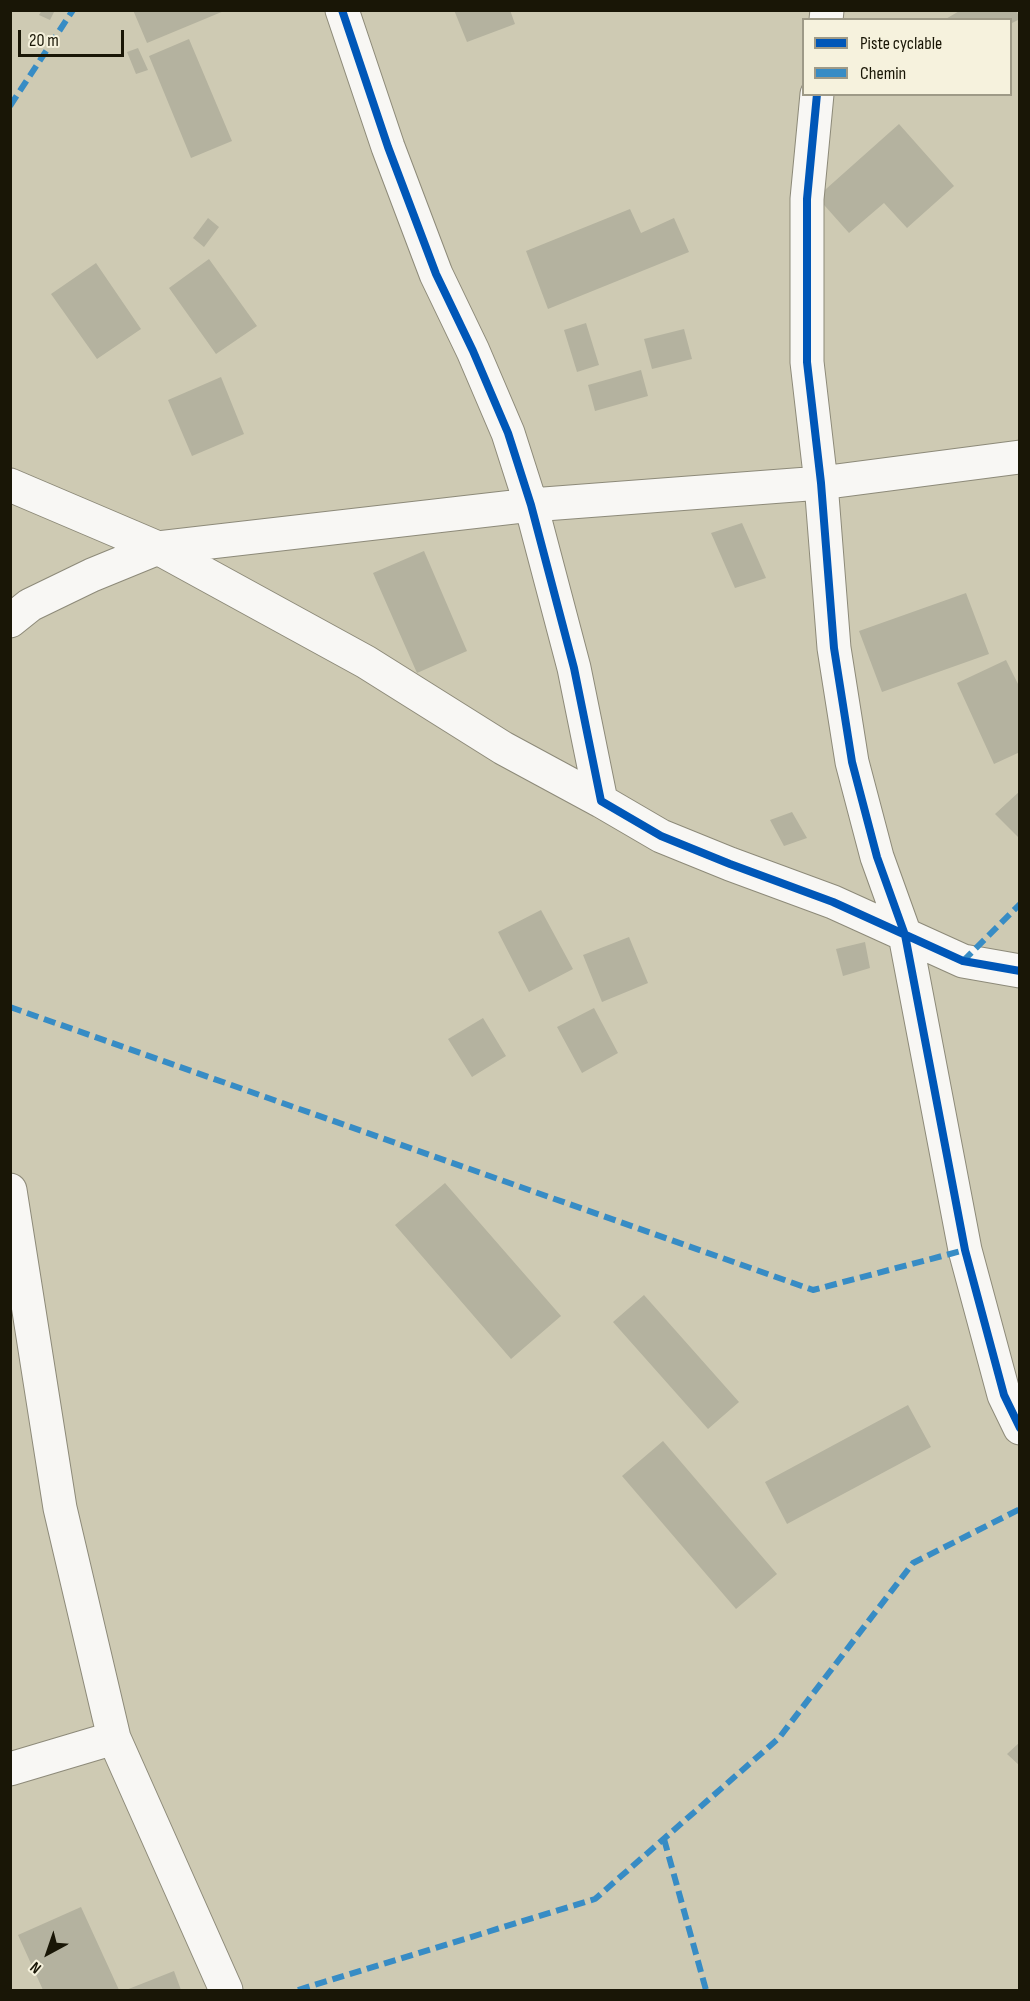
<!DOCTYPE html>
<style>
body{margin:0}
#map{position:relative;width:1030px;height:2001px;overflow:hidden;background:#cecab3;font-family:"Sofia Sans Condensed",sans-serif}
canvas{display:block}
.frame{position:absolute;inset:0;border:12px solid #191606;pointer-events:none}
.legend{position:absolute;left:802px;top:18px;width:210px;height:78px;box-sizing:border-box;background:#f6f2dd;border:2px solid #9e9a87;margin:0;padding:8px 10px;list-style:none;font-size:18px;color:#191606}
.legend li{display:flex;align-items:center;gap:12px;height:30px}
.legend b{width:30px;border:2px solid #9e9a87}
.north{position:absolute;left:18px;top:1923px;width:60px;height:60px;-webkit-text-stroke:4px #f6f2dd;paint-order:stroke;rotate:220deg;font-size:16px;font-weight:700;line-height:24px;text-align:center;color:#191606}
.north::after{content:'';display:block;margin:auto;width:21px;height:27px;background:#191606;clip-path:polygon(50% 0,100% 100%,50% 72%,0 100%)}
.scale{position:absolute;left:18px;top:30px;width:106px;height:27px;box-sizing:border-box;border:3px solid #191606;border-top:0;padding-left:8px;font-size:18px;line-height:21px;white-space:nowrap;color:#191606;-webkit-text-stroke:4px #f6f2dd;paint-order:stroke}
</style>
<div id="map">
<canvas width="1030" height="2001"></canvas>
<div class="frame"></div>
<ul class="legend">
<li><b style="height:8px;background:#0057b8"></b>Piste cyclable</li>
<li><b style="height:8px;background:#378cc5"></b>Chemin</li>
</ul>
<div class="north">N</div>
<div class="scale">20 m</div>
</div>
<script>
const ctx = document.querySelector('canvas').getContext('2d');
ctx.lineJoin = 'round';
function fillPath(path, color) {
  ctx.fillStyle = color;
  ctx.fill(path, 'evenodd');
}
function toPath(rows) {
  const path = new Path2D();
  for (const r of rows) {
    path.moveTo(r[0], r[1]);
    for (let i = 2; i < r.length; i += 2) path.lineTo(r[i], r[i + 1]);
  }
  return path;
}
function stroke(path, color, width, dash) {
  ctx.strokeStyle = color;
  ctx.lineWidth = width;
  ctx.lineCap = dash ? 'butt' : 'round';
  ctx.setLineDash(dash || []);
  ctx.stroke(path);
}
fillPath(toPath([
 [42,10,55,10,50,20,39,15],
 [133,10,224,10,224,11,147,43],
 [454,10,510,10,515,24,467,42],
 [961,10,1016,10,1020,19,1010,24,1010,20,944,20],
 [189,39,232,141,191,158,149,56],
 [138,48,148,70,136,74,127,52],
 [899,124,954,186,907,228,884,203,849,233,817,197],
 [630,209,641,233,674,218,689,252,548,309,526,251],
 [208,218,219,227,204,247,193,238],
 [209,259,257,326,216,354,169,288],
 [96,263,141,329,97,359,51,294],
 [586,323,599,365,577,372,564,330],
 [684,329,692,359,652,369,644,339],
 [641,370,648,396,595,411,588,385],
 [221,377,244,434,192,456,168,400],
 [742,523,766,578,735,588,711,533],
 [424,551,467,651,417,673,373,573],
 [966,593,989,654,882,692,859,631],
 [1006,660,1020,688,1020,752,994,764,957,683],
 [1020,791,1020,839,995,814],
 [792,812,807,838,784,846,770,820],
 [541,910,573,969,529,992,498,932],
 [629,937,648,983,602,1002,583,955],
 [865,942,870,968,843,976,836,949],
 [594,1008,618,1053,582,1073,557,1027],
 [483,1018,506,1056,472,1077,448,1039],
 [445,1183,561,1316,511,1359,395,1225],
 [644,1295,739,1402,708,1429,613,1322],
 [908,1405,931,1447,787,1524,765,1482],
 [663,1441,777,1574,736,1609,622,1476],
 [1020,1742,1020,1766,1007,1754],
 [81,1907,119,1990,43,1990,18,1935],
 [174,1971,181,1990,126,1990]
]), '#b4b29f');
const minor = toPath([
 [342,10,388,147,436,274,473,351,508,433,531,505,574,668,601,801,661,836,730,864,833,902,963,961,1020,971],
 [826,20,827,10],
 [817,94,807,199,807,362,821,483,834,648,852,762,877,857,905,935,965,1250,1004,1395,1020,1428],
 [10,485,158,548,531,505,821,483,1020,457],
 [10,621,30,605,92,575,158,548,366,662,503,748,601,801],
 [10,1190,60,1508,114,1738,226,1990],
 [10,1769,114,1738]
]);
stroke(minor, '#8d8a79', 35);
stroke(minor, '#f8f7f4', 33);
stroke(toPath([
 [10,106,73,10],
 [963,961,1020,904],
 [10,1007,813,1290,965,1250],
 [664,1839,706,1990],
 [298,1990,595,1899,779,1738,913,1563,1020,1509]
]), '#378cc5', 6, [12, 6]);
stroke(toPath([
 [342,10,388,147,436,274,473,351,508,433,531,505,574,668,601,801,661,836,730,864,833,902,963,961,1020,971],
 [817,94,807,199,807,362,821,483,834,648,852,762,877,857,905,935,965,1250,1004,1395,1020,1428]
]), '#0057b8', 8);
</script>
